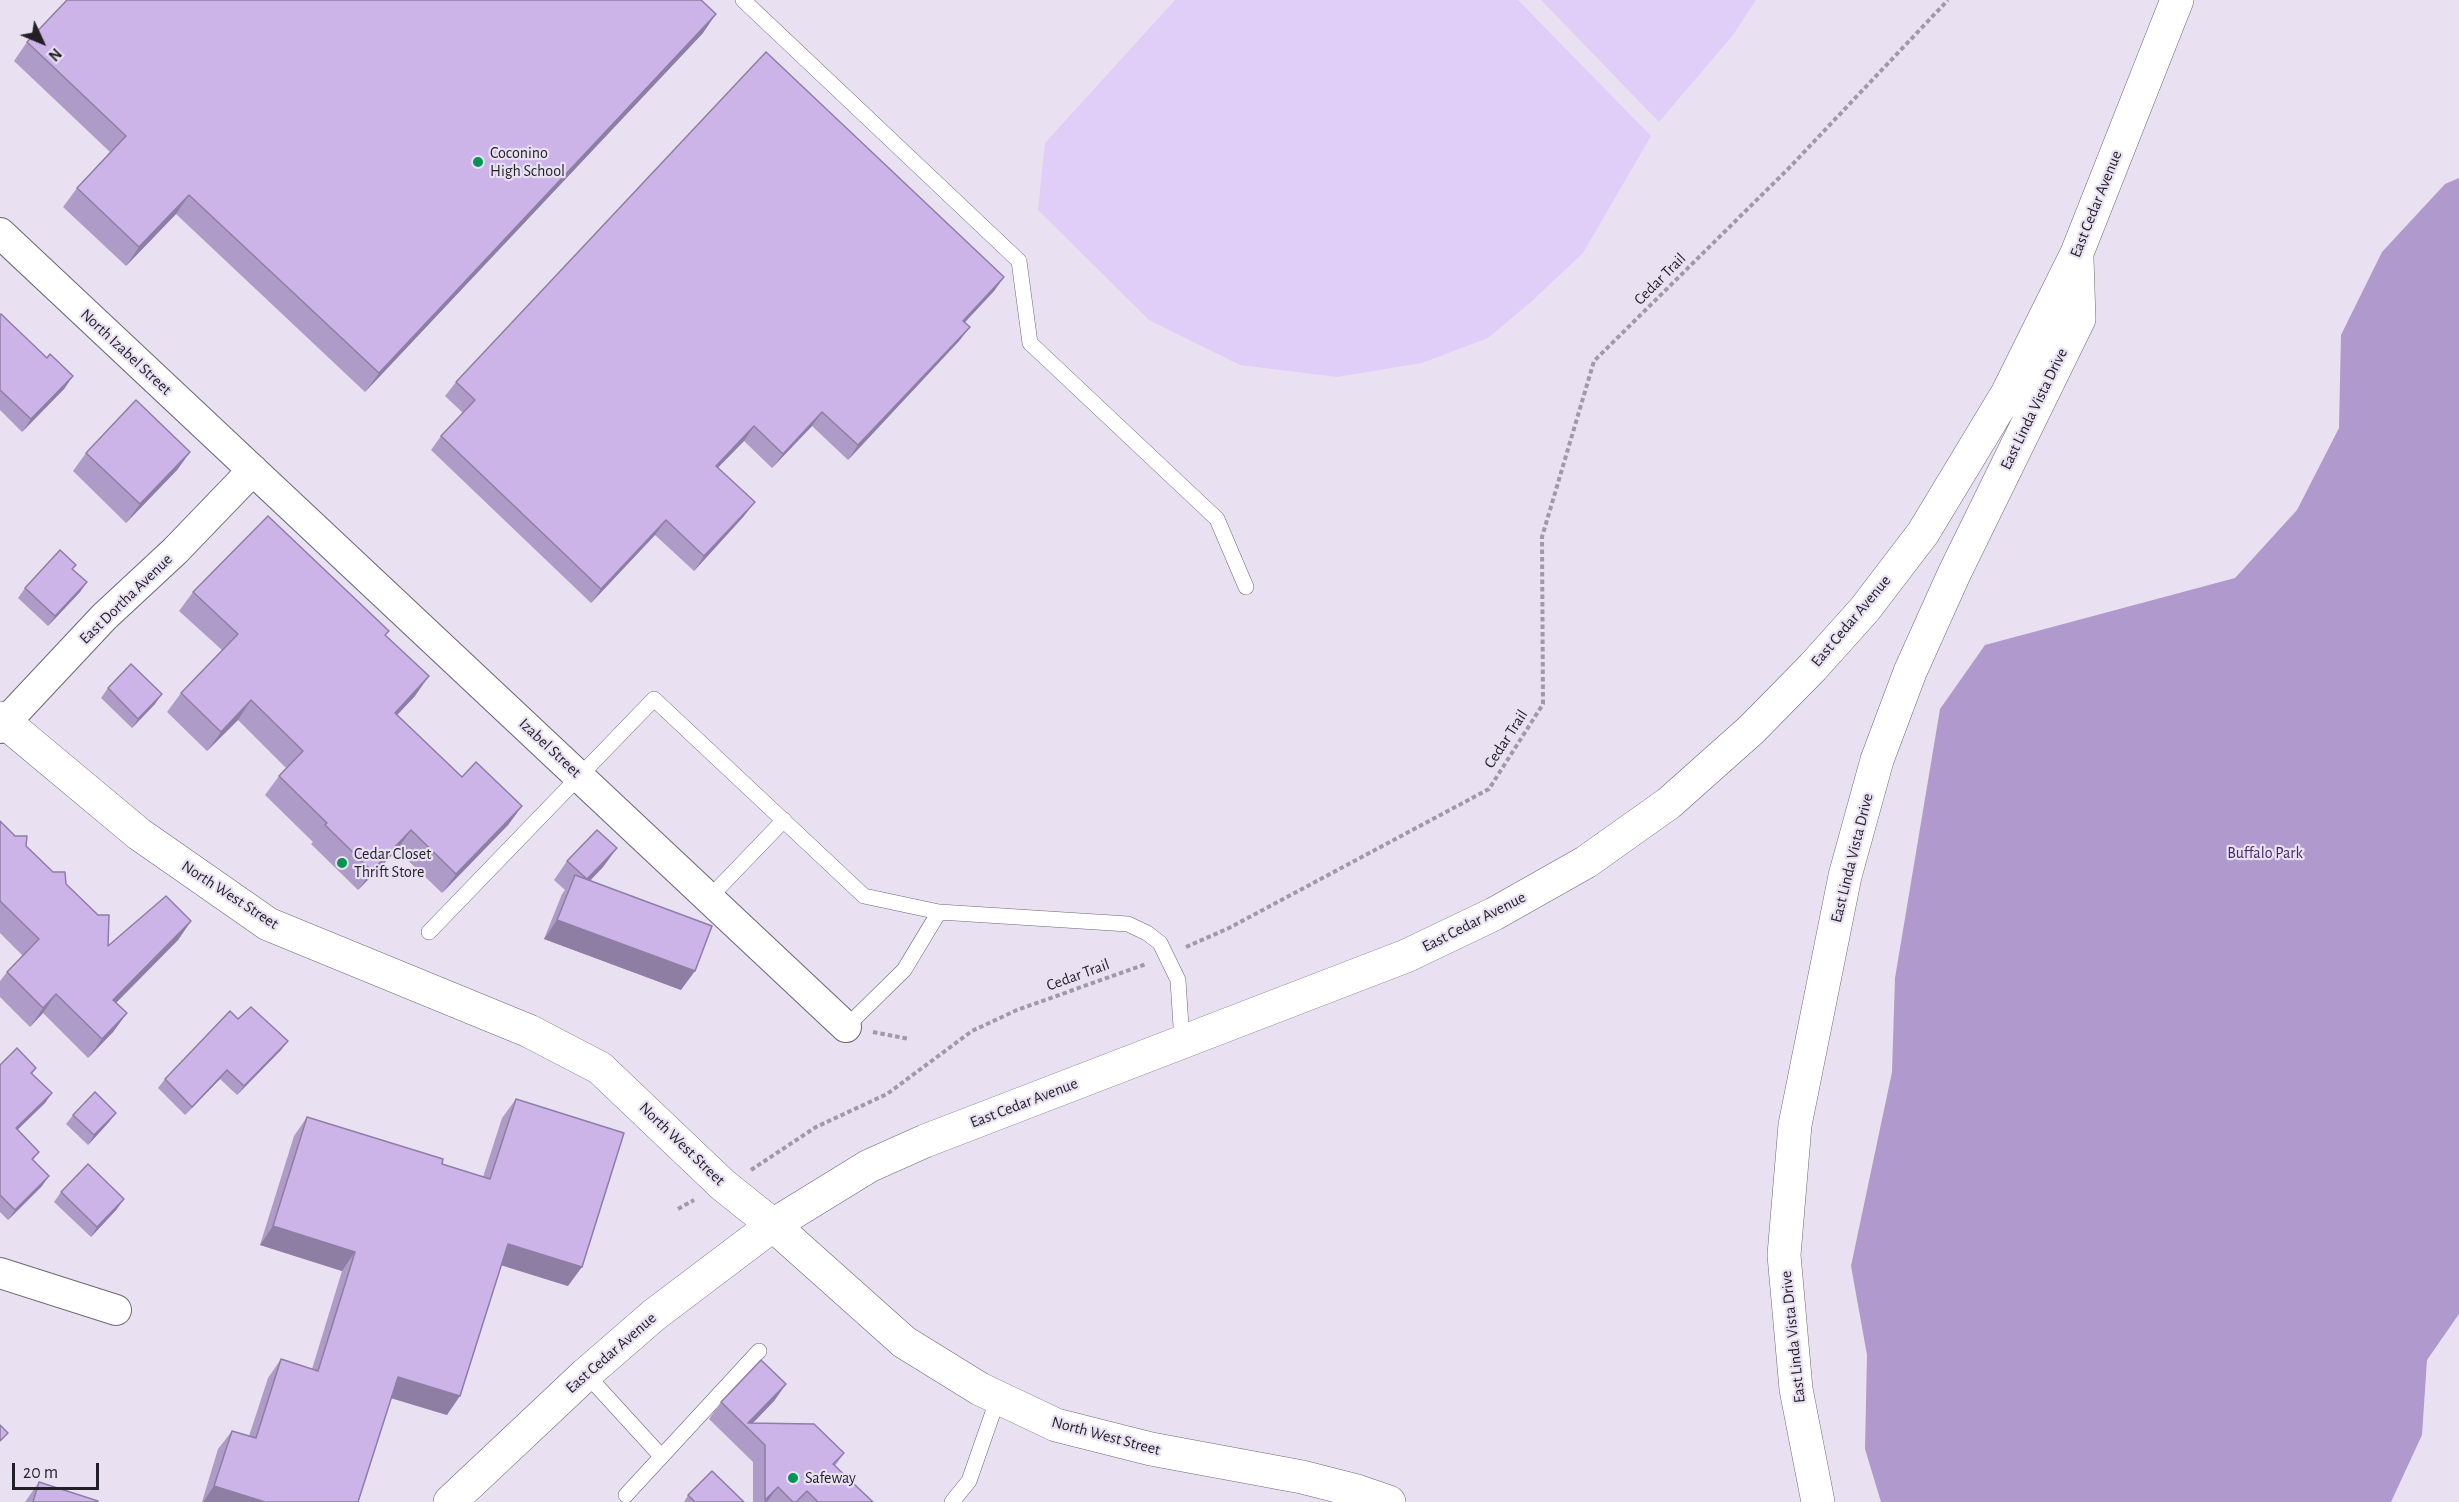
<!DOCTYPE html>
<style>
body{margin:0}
#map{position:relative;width:2459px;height:1502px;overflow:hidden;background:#e9e1f2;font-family:"Alegreya Sans",sans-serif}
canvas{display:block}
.north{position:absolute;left:12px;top:12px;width:60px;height:60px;-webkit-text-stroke:4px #e9e1f2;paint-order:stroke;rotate:134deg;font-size:16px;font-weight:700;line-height:24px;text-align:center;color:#221f26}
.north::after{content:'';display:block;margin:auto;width:21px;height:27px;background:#221f26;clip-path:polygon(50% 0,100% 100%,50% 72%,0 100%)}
.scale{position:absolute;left:12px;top:1463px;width:87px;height:27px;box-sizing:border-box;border:3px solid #221f26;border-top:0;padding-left:8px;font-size:18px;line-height:21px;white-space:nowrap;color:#221f26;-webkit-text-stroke:4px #e9e1f2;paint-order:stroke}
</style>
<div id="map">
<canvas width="2459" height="1502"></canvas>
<div class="north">N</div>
<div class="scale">20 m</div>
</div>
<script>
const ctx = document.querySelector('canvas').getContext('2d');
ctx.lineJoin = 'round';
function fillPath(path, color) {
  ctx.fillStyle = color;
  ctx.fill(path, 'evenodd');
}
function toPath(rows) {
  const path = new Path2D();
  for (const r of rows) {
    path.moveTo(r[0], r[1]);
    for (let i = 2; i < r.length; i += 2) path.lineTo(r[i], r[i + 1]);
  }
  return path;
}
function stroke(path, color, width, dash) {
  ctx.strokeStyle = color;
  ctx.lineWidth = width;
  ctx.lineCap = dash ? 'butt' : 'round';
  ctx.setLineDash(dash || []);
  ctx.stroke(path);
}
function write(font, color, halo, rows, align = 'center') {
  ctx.font = font + ' "Alegreya Sans",sans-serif';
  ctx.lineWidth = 4.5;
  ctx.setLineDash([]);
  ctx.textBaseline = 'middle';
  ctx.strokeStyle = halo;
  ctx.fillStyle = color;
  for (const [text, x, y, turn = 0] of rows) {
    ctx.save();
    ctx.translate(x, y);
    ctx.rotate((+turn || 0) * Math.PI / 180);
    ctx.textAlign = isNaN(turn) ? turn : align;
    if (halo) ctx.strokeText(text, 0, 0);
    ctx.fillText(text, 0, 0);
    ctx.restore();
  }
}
fillPath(toPath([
 [1175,0,1518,0,1651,136,1583,253,1532,301,1488,338,1422,363,1337,377,1240,365,1149,320,1038,210,1045,143],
 [1541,0,1756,0,1733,35,1659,122]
]), '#e0cdf8');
fillPath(toPath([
 [2459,178,2459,1314,2427,1360,2422,1435,2391,1502,1881,1502,1865,1449,1867,1355,1851,1266,1892,1072,1895,978,1940,709,1985,645,2235,578,2297,510,2339,428,2341,335,2382,252,2445,184]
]), '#b099cc');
const lane = toPath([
 [743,0,1019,261,1030,343,1217,519,1246,587],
 [709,898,784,820],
 [429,932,654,699,864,896,939,912],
 [846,1027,904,970,939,912,1128,924,1147,933,1160,943,1178,980,1182,1042],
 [586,1374,661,1456],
 [626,1495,759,1351],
 [952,1502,969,1481,998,1398]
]);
const street = toPath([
 [0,233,846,1027],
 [0,728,104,617,175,551,253,470],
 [0,1273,116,1310]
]);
const secondary = toPath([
 [0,718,139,834,268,924,529,1031,600,1068,723,1185,773,1225,904,1342,980,1389,1056,1425,1151,1449,1302,1477,1357,1491,1389,1502],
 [450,1502,586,1374,654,1315,773,1225,869,1166,925,1141,1406,956,1494,914,1586,862,1669,803,1751,730,1813,667,1865,609,1923,533,2007,394,2077,253,2177,0],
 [1818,1502,1796,1389,1784,1255,1795,1125,1845,876,1877,760,1910,672,1954,574,2079,319,2077,258]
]);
stroke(lane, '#6d6675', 16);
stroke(street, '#6d6675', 32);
stroke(secondary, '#6d6675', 34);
stroke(toPath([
 [1186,947,1229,928,1489,789,1543,704,1542,537,1594,361,1788,169,1948,0],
 [873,1032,909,1039],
 [751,1170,816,1127,887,1094,972,1031,1017,1010,1146,964],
 [678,1209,694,1200]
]), '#a09aa7', 4, [4.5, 3]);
stroke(lane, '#fff', 15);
stroke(street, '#fff', 30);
stroke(secondary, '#fff', 33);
fillPath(toPath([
 [703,33,365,392,176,214,126,266,63,207,77,188,110,152,14,61,27,42],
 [1004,277,994,291,965,322,970,327,959,341,848,460,812,426,772,468,744,441,718,467,744,516,694,571,655,535,591,603,431,450,441,436,463,413,445,396,456,382],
 [0,315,47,358,73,376,64,389,22,432,0,410],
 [190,452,177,470,126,523,73,471,86,453],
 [73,569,87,582,80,592,48,626,18,598,25,588],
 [193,592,386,636,415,696,397,715,462,777,522,806,508,825,442,893,397,850,358,890,311,844,313,842,265,795,279,776,286,768,238,720,207,751,167,712,181,693,222,650,179,611],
 [108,688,155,704,132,728,101,698],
 [0,821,66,884,108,946,191,921,178,940,116,1003,127,1013,113,1032,88,1058,43,1013,30,1027,0,997,0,981,7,972,23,956,0,933],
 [617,848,603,867,590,881,681,990,544,939,562,894,565,890,554,880,567,861],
 [238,1019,288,1041,281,1050,237,1095,220,1079,185,1115,158,1088,165,1079],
 [0,1065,36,1068,32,1074,52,1093,45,1103,17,1130,39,1152,33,1160,42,1186,8,1220,0,1212],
 [516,1099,568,1286,501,1265,447,1415,391,1398,358,1502,202,1502,218,1449,232,1431,249,1436,268,1378,281,1359,312,1369,342,1271,260,1245,294,1136,307,1117,442,1164,483,1177,502,1118],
 [116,1113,109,1122,88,1145,66,1124,73,1115],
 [61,1192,117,1209,91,1237,54,1202],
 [786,1384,774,1401,753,1423,844,1453,835,1466,873,1502,753,1502,753,1462,709,1419,721,1402],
 [39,1482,97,1502,25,1502],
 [688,1495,744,1502,684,1502]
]), '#af9bc8');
fillPath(toPath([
 [716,14,703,33,365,392,379,373],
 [189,195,176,214,126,266,139,247],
 [1004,277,994,291,953,335,963,321],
 [970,327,959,341,848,460,858,445],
 [73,376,64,389,22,432,31,419],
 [822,412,812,426,772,468,783,454],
 [754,426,744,441,706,480,716,466],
 [190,452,177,470,126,523,140,504],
 [755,502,744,516,694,571,704,556],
 [666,520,655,535,591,603,601,589],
 [87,582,80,592,48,626,55,616],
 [429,676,415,696,381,732,395,713],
 [162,694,155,704,132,728,138,719],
 [251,700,238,720,207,751,221,732],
 [522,806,508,825,442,893,456,874],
 [411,830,397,850,358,890,372,871],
 [617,848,603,867,573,898,587,879],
 [557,920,695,971,681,990,544,939],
 [191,921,178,940,100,1019,113,1000],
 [56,994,43,1013,30,1027,43,1008],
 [127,1013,113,1032,88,1058,102,1039],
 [288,1041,281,1050,237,1095,244,1086],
 [227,1070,220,1079,185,1115,192,1107],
 [52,1093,45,1103,9,1138,16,1128],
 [116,1113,109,1122,88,1145,94,1135],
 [49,1176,42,1186,8,1220,15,1210],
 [124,1199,117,1209,91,1237,97,1227],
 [273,1226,355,1252,342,1271,260,1245],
 [508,1244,582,1267,568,1286,494,1263],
 [398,1377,460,1396,447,1415,384,1396],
 [786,1384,774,1401,748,1428,748,1423],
 [214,1486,265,1502,203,1502],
 [778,1487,767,1502,764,1502,765,1500]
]), '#8f7ea3');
const building = toPath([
 [67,0,701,0,716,14,379,373,189,195,139,247,77,188,126,136,27,42,67,0],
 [766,52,1004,277,963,321,970,327,858,445,822,412,783,454,754,426,716,466,755,502,704,556,666,520,601,589,441,436,475,400,456,382,766,52],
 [1,314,47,358,50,354,73,376,31,419,0,390,0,315,1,314],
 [136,400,190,452,140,504,86,453,136,400],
 [268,516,389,631,385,635,429,676,395,713,462,777,476,762,522,806,456,874,411,830,372,871,325,825,327,823,279,776,303,751,251,700,221,732,181,693,238,634,193,592,268,516],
 [60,550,76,565,72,569,87,582,55,616,25,588,60,550],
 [131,664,162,694,138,719,108,688,131,664],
 [0,821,15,836,27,836,26,846,53,872,65,872,66,884,98,915,109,915,108,946,166,896,191,921,113,1000,127,1013,102,1039,56,994,43,1008,7,972,39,939,0,901,0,821],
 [597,830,617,848,587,879,567,861,597,830],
 [575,875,712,926,695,971,557,920,575,875],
 [251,1007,288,1041,244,1086,227,1070,192,1107,165,1079,230,1011,238,1019,251,1007],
 [17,1048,36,1068,31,1073,52,1093,16,1128,39,1152,32,1159,49,1176,15,1210,0,1195,0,1065,17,1048],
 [95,1092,116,1113,94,1135,73,1115,95,1092],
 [516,1099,624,1133,582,1267,508,1244,460,1396,398,1377,358,1502,265,1502,214,1486,232,1431,256,1438,281,1359,318,1371,355,1252,273,1226,307,1117,443,1159,442,1164,490,1179,516,1099],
 [88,1164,124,1199,97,1227,61,1192,88,1164],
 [761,1360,786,1384,748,1423,814,1424,844,1453,833,1464,873,1502,818,1502,807,1491,796,1502,793,1502,778,1487,765,1500,765,1445,721,1402,761,1360],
 [0,1425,8,1433,0,1441,0,1425],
 [712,1471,744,1502,695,1502,688,1495,712,1471],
 [39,1482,98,1501,97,1502,33,1502,39,1482]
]);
fillPath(building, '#ccb4e9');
stroke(building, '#8f7ea3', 1.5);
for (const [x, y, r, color] of [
 [478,162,6,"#029454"],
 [342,863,6,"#029454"],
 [793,1478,6,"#029454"]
]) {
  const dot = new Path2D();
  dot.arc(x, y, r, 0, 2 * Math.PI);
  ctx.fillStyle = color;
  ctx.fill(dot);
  stroke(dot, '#e9e1f2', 2);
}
write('16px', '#221f26', '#e9e1f2', [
 ["Coconino",490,153],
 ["High School",490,171],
 ["Cedar Closet",354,854],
 ["Thrift Store",354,872],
 ["Safeway",805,1478]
], 'left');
write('16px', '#221f26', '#e9e1f2', [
 ["East Cedar Avenue",2096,204,-68],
 ["Cedar Trail",1660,279,-45],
 ["North Izabel Street",126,352,43],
 ["East Linda Vista Drive",2034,409,-64],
 ["East Dortha Avenue",126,599,-44],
 ["East Cedar Avenue",1851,621,-50],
 ["Cedar Trail",1506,739,-57],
 ["Izabel Street",550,748,43],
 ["East Linda Vista Drive",1852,858,-76],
 ["North West Street",230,895,33],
 ["East Cedar Avenue",1474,922,-27],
 ["Cedar Trail",1078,975,-20],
 ["East Cedar Avenue",1024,1103,-21],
 ["North West Street",682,1144,44],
 ["East Linda Vista Drive",1793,1337,-96],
 ["East Cedar Avenue",611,1353,-41],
 ["North West Street",1106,1436,15]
]);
write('16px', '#472866', '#e9e1f2', [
 ["Buffalo Park",2265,853]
]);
</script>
